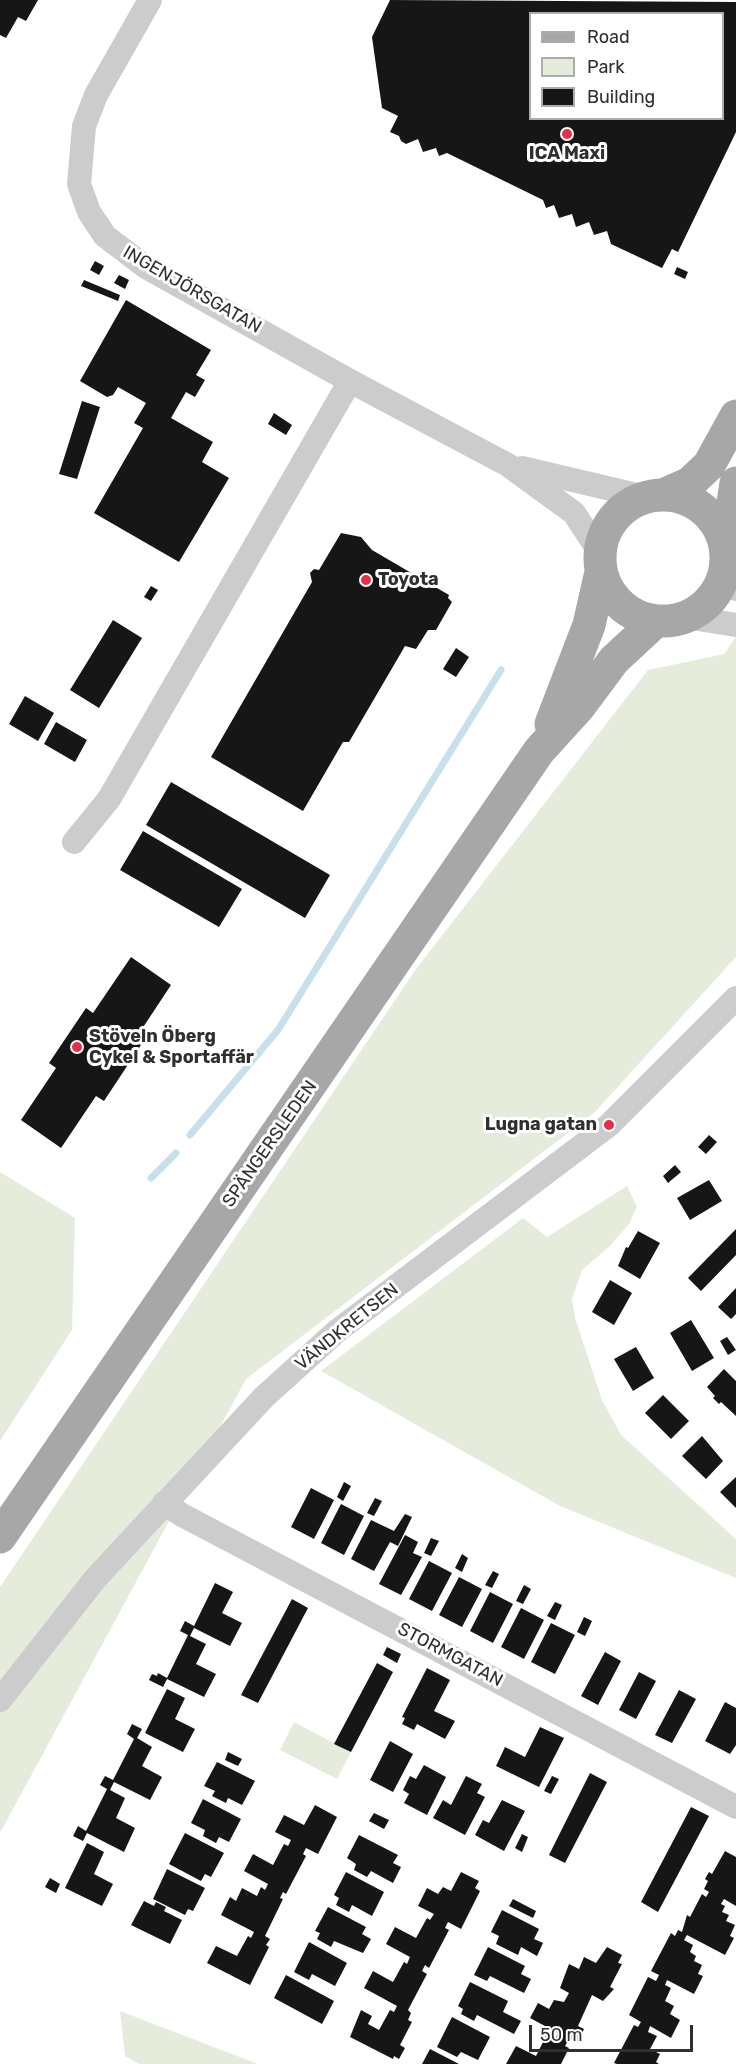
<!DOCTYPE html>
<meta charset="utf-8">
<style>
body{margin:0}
#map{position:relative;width:736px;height:2064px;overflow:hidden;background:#fff;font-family:Rubik,sans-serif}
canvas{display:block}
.legend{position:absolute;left:529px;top:12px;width:195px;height:108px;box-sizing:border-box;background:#fff;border:2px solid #acacac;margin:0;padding:8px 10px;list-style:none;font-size:18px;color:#2f2f2f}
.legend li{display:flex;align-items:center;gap:12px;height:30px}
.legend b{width:30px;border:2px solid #acacac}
.scale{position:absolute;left:529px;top:2025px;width:164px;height:27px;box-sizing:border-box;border:3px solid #2f2f2f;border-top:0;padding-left:8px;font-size:18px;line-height:21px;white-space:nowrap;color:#2f2f2f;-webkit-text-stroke:4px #fff;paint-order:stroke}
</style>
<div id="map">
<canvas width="736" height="2064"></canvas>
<ul class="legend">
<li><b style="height:8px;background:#a7a7a7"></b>Road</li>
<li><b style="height:16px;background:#e6ecdc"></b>Park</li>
<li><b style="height:16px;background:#161616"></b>Building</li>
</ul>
<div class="scale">50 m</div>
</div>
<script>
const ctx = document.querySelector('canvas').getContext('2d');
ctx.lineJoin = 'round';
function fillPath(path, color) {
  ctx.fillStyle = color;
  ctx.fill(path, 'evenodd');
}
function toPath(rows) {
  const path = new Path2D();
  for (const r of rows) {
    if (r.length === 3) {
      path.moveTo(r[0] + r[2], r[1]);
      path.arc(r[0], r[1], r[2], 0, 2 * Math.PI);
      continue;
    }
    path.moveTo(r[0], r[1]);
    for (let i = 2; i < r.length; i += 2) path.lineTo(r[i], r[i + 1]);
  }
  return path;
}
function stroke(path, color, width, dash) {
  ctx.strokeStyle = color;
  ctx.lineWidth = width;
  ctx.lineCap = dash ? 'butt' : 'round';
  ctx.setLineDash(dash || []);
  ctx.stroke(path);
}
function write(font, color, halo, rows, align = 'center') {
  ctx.font = font + ' Rubik,sans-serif';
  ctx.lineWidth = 6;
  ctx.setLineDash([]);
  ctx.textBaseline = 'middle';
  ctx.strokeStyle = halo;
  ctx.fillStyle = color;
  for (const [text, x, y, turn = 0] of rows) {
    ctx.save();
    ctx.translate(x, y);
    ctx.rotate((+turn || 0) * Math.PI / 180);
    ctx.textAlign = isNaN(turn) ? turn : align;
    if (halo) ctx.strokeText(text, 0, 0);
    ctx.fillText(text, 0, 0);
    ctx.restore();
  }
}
fillPath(toPath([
 [736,637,736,957,594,1113,246,1379,0,1833,0,1587,416,969,648,670,724,654],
 [0,1172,75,1218,72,1330,0,1441],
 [627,1186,637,1207,629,1224,610,1246,582,1270,572,1299,575,1318,602,1400,621,1435,736,1539,736,1578,560,1506,321,1371,523,1218,547,1237],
 [294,1722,351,1752,337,1779,280,1750],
 [120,2011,258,2064,139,2064,125,2056]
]), '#e6ecdc');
stroke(toPath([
 [190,1135,278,1030,501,670],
 [151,1178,176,1153]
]), '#c8e0ec', 7);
fillPath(toPath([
 [0,0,38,0,26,21,18,17,6,38,0,35],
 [390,0,736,2,736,132,678,252,672,249,662,268,611,244,607,231,594,235,589,222,576,227,572,214,559,218,554,205,546,208,543,200,447,153,439,156,436,148,423,152,418,139,406,144,401,141,399,136,390,132,398,116,382,108,372,37],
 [530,14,723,14,723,118,530,118],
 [95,261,104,266,99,275,90,270],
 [677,267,688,272,685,279,674,274],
 [119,275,129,280,125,289,114,283],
 [84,280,120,295,118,301,81,286],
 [126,300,211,350,196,375,205,380,195,397,186,392,171,418,213,442,202,462,229,478,179,562,94,513,143,428,134,423,146,403,118,387,113,395,107,397,80,381],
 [82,401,100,407,77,479,59,474],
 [274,413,292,425,286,435,268,424],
 [341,533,361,537,372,550,449,595,448,598,452,602,436,630,428,630,416,649,405,646,349,742,343,742,303,811,211,757,312,582,310,573,314,569,319,570],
 [151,586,158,590,151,601,144,597],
 [113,620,142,638,99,708,70,690],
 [456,648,469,657,456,677,443,669],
 [25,696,54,713,38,741,9,724],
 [56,722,87,740,75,762,44,744],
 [171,782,330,875,305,918,146,825],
 [143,831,242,889,219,927,120,870],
 [131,957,171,985,134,1041,141,1045,104,1101,96,1096,61,1148,21,1120,56,1068,49,1063,86,1008,93,1013],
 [709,1135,717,1142,706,1154,698,1147],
 [675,1165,681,1172,668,1183,663,1176],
 [709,1180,722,1201,690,1220,677,1198],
 [736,1229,736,1255,701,1291,688,1278],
 [638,1231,660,1243,640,1279,618,1266,626,1247,628,1248],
 [610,1280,632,1293,614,1325,592,1312],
 [736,1288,736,1314,731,1319,718,1307],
 [691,1320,714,1358,692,1371,670,1333],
 [727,1337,736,1350,728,1355,720,1341],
 [636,1347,654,1378,633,1391,614,1359],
 [724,1369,736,1381,736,1416,721,1402,719,1404,713,1398,715,1396,707,1387],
 [663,1395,689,1421,671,1439,645,1413],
 [702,1436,723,1461,706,1479,682,1456],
 [736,1477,736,1508,720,1492],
 [344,1482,351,1486,343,1501,337,1497],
 [311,1488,334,1500,314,1539,291,1527],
 [375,1498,382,1501,374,1516,367,1513],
 [341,1504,364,1516,344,1555,321,1543],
 [405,1514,412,1517,398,1546,390,1542,374,1571,351,1559,371,1520,394,1531],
 [405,1535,418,1542,413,1553,422,1557,401,1595,379,1584],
 [431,1538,439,1541,431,1556,424,1553],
 [462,1554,468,1558,462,1572,455,1568],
 [429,1561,452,1573,432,1611,409,1599],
 [493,1571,499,1574,492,1588,485,1585],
 [459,1577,482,1589,462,1627,439,1615],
 [215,1583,233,1592,222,1613,242,1623,230,1646,194,1628,190,1636,206,1644,196,1664,216,1674,204,1697,167,1679,163,1687,149,1680,152,1674,157,1676,158,1673,167,1678,188,1635,180,1631,185,1621,194,1626],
 [524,1585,531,1589,523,1604,516,1601],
 [490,1592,513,1604,493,1643,470,1631],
 [292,1599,308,1608,258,1703,241,1695],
 [555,1602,562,1605,555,1620,547,1616],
 [521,1608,544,1620,524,1659,501,1647],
 [584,1617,592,1621,585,1636,577,1632],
 [551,1623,575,1635,555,1674,531,1662],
 [387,1647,401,1654,397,1663,383,1655],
 [605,1652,621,1661,598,1705,581,1696],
 [377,1663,393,1672,351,1752,334,1744],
 [427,1668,450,1680,434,1711,455,1721,445,1739,417,1724,414,1730,402,1724,405,1718,402,1717],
 [639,1672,656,1681,636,1719,619,1710],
 [167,1689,185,1698,175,1719,195,1729,183,1752,145,1733],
 [679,1690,696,1699,672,1743,655,1735],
 [725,1702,736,1708,736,1745,730,1754,705,1741],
 [132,1724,142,1729,137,1738,152,1747,142,1766,162,1777,150,1800,114,1782,110,1790,125,1798,116,1818,135,1828,124,1852,87,1833,83,1841,73,1836,78,1826,86,1831,107,1789,100,1785,105,1776,113,1780,134,1739,127,1734],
 [540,1727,564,1738,539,1787,496,1766,505,1747,525,1757],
 [390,1741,413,1754,393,1792,370,1780],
 [228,1752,242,1759,238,1766,225,1760],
 [217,1762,255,1781,242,1805,228,1798,226,1803,212,1796,215,1791,204,1786],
 [424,1765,446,1777,427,1815,404,1803,409,1794,403,1790,410,1776,416,1779],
 [590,1773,607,1782,565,1863,549,1855],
 [466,1776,482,1784,477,1793,485,1797,465,1835,433,1818,443,1800,451,1805],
 [552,1776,559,1779,551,1794,544,1791],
 [203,1799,241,1819,229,1842,219,1837,216,1843,203,1836,205,1830,191,1823],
 [502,1800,525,1811,504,1851,475,1835,483,1820,489,1823],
 [315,1805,337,1817,318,1854,306,1848,303,1854,306,1856,286,1894,283,1892,280,1898,283,1899,265,1936,270,1939,266,1945,269,1947,250,1985,207,1963,216,1946,237,1956,248,1936,251,1938,254,1932,221,1915,230,1897,236,1901,242,1888,257,1896,261,1887,265,1890,268,1884,244,1871,253,1854,273,1865,284,1844,288,1846,291,1840,275,1832,284,1815,304,1825],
 [691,1807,709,1816,658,1912,641,1902],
 [374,1813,389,1820,384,1829,369,1821],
 [185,1833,224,1853,211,1877,205,1874,201,1881,169,1864],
 [522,1834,528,1837,522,1852,515,1848],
 [359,1835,398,1855,393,1863,401,1867,393,1883,371,1871,367,1877,354,1870,356,1864,347,1858],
 [87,1843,104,1852,94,1874,113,1884,102,1906,65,1888],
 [725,1851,736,1857,736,1906,724,1899,721,1904,725,1906,722,1912,729,1915,726,1921,735,1925,730,1936,734,1938,725,1955,687,1935,684,1940,693,1945,690,1952,696,1956,694,1961,702,1965,698,1974,703,1976,694,1994,667,1980,665,1985,671,1988,665,2001,674,2006,670,2014,680,2020,671,2038,650,2026,648,2032,657,2036,650,2049,660,2054,656,2062,659,2064,617,2064,614,2063,634,2025,638,2027,641,2022,629,2015,648,1977,656,1981,659,1975,651,1971,671,1933,675,1936,678,1930,682,1932,687,1915,690,1917,702,1894,706,1897,709,1892,704,1889,708,1881,705,1879,709,1872,712,1874],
 [167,1869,205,1888,193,1911,188,1909,185,1915,153,1899],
 [346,1872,384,1892,372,1916,352,1905,349,1912,336,1905,339,1898,334,1895],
 [461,1872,479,1881,475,1888,480,1891,461,1929,448,1922,445,1928,449,1930,429,1968,425,1965,422,1971,427,1974,408,2010,411,2013,408,2020,412,2022,400,2045,405,2048,399,2059,394,2056,393,2059,350,2037,361,2010,372,2016,368,2024,379,2030,390,2010,394,2012,397,2006,364,1988,373,1971,393,1982,404,1962,407,1964,410,1957,386,1944,395,1927,416,1938,427,1918,430,1920,434,1914,418,1906,427,1888,438,1894,443,1887,451,1891],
 [50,1878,60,1884,56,1893,45,1887],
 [513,1899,536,1911,533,1918,509,1906],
 [144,1901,154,1906,156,1902,166,1907,164,1911,182,1920,170,1944,131,1925],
 [328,1907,366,1927,362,1934,371,1939,363,1953,334,1941,331,1947,317,1939,320,1933,315,1931],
 [502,1910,539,1929,534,1939,543,1943,537,1956,521,1947,518,1955,496,1944,499,1936,491,1932],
 [309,1942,347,1963,335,1986,312,1974,309,1980,294,1972],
 [488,1947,525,1966,521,1974,531,1979,524,1993,490,1976,487,1981,474,1975],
 [607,1947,622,1955,618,1963,622,1964,610,1987,614,1989,603,2001,592,1995,578,2026,584,2029,578,2041,569,2039,565,2046,569,2048,561,2064,506,2064,516,2046,536,2056,546,2036,555,2040,558,2033,530,2018,538,2003,549,2009,554,2000,564,2002,569,1993,560,1988,569,1964,579,1969,584,1957,596,1963],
 [286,1975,334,2001,322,2024,274,1998],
 [470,1982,508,2001,503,2012,521,2021,514,2034,477,2015,474,2021,461,2014,463,2009,458,2006],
 [452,2017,490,2037,478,2060,461,2052,457,2057,437,2047],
 [430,2049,459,2064,422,2064]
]), '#161616');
stroke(toPath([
 [150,0,96,95,84,126,79,184,89,212,105,236,146,267,350,381,508,465,574,513,600,553],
 [522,468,645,497],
 [725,572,736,589],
 [685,617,736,625],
 [74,842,109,799,350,381],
 [164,1503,182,1515,736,1807],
 [0,1700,95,1579,264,1397,337,1331,609,1125,736,998]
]), '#ccc', 24);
stroke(toPath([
 [665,494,690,483,709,465,736,416],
 [663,558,63],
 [726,548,736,483],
 [551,724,589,625,601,572],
 [0,1537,539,751,579,707,614,660,656,621]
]), '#a7a7a7', 33);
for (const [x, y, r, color] of [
 [567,134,6,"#e72f48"],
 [366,580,6,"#e72f48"],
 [77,1047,6,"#e72f48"],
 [609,1125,6,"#e72f48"]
]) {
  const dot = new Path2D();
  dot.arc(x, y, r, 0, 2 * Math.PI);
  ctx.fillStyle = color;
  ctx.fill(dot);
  stroke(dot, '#fff', 2);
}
write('bold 18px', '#2f2f2f', '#fff', [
 ["ICA Maxi",567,154,"center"],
 ["Toyota",378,580],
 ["Stöveln Öberg",89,1037],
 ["Cykel & Sportaffär",89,1058],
 ["Lugna gatan",597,1125,"right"]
], 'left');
write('18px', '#2f2f2f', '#fff', [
 ["INGENJÖRSGATAN",192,290,30],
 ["SPÄNGERSLEDEN",270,1144,-55],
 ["VÄNDKRETSEN",347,1327,-39],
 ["STORMGATAN",450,1655,28]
]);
</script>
